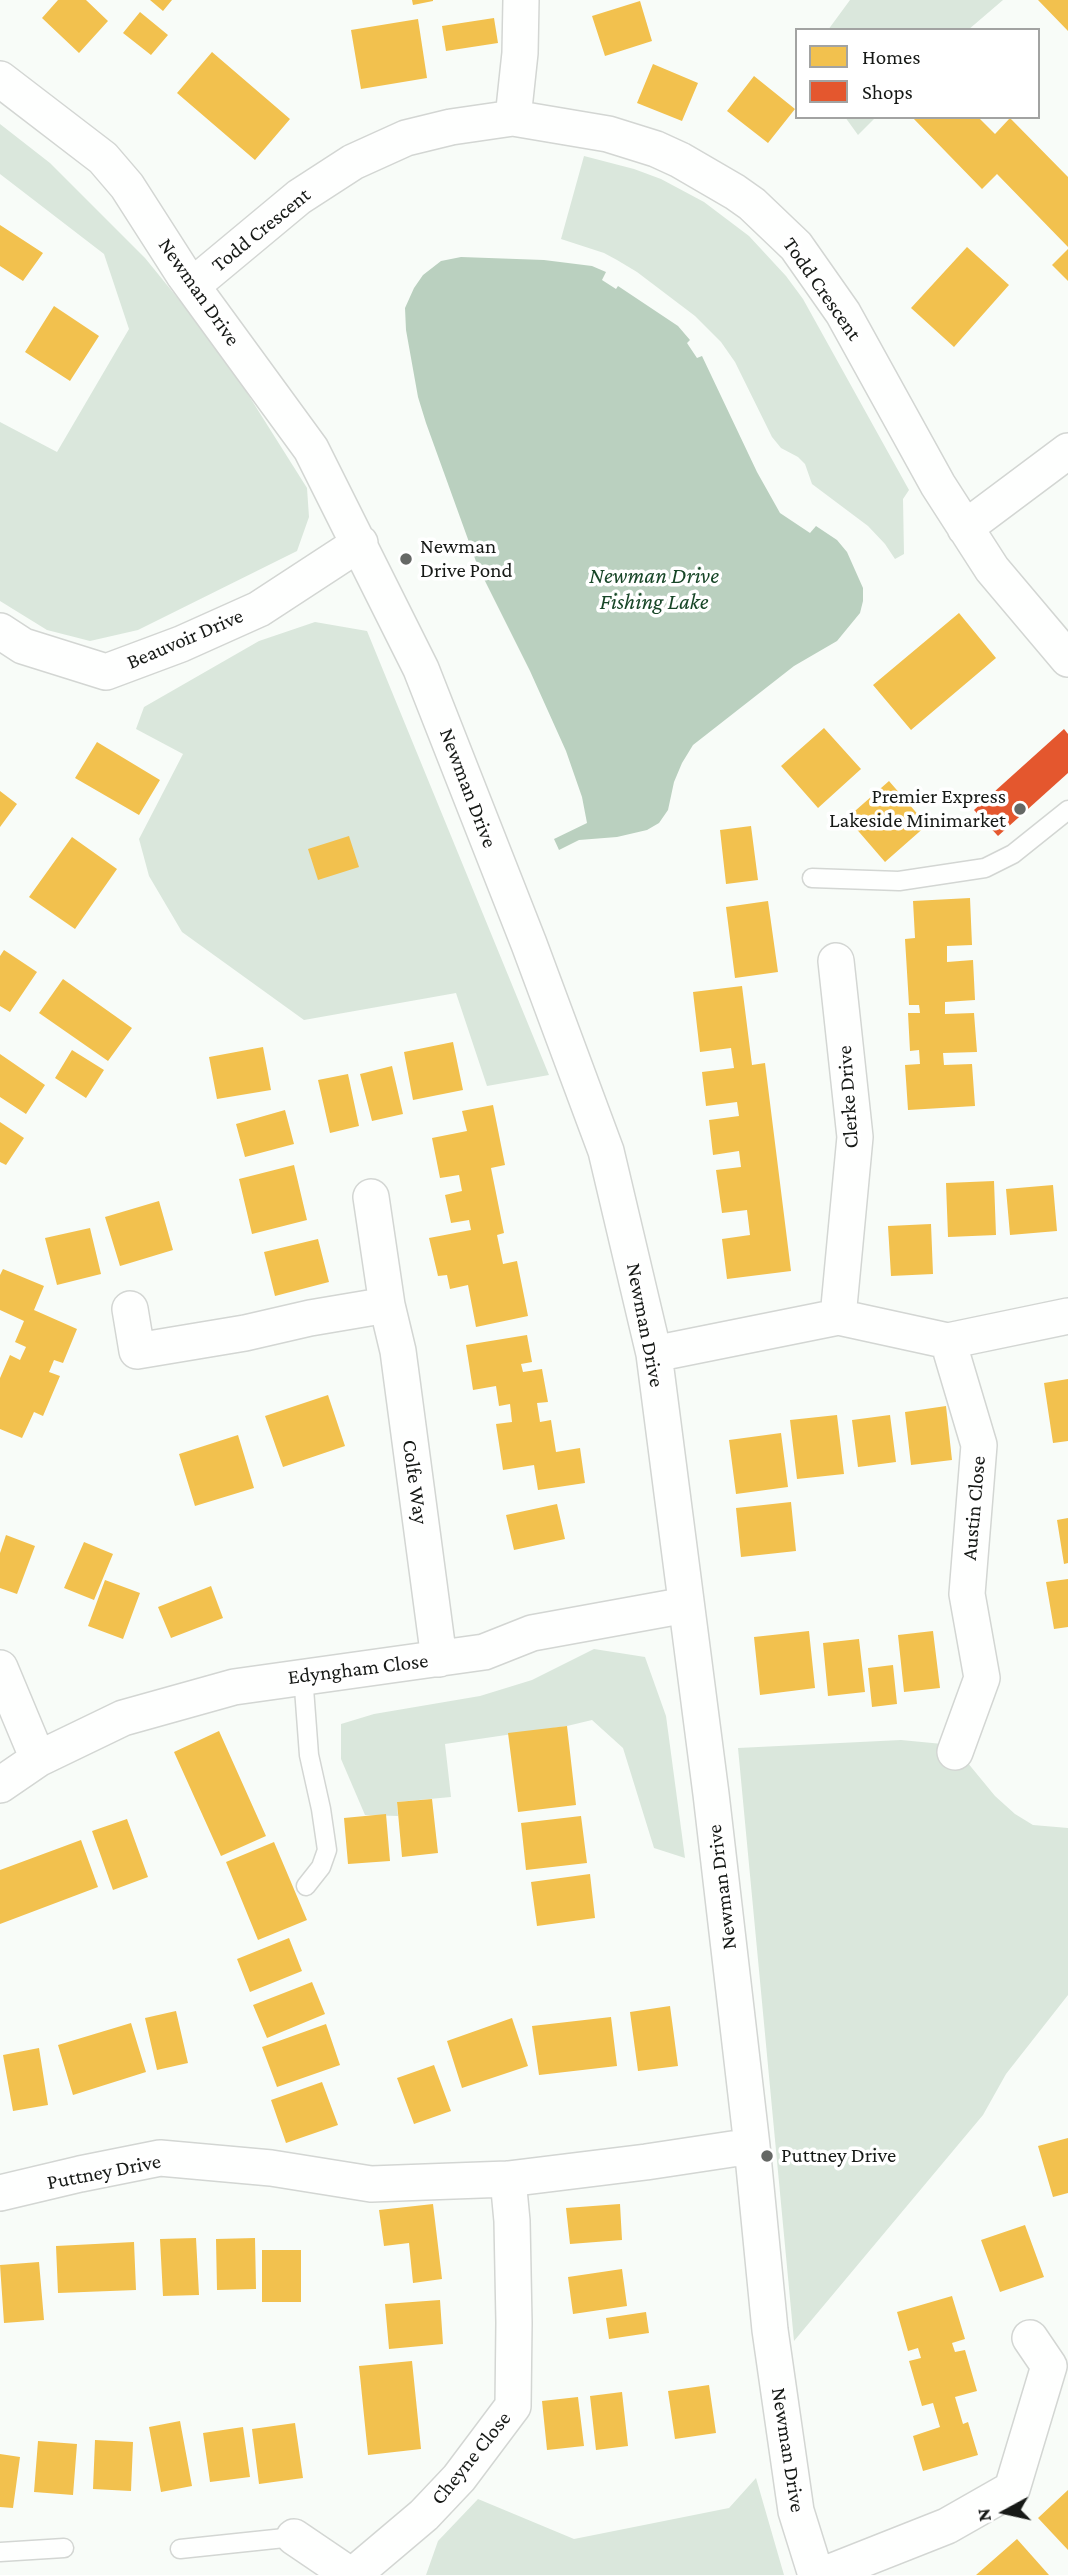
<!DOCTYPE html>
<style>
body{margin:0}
#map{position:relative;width:1068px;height:2575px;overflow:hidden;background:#f8fcf8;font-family:"Crimson Pro",serif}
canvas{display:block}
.legend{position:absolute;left:795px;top:28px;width:245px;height:91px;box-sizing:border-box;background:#fff;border:2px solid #a2a3a2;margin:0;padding:9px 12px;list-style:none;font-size:21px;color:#161916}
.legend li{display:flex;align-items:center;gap:14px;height:35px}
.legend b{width:35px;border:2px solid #a2a3a2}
.north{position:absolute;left:970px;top:2477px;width:70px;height:70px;-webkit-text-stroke:5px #fff;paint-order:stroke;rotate:262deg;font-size:19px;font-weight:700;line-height:28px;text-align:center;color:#161916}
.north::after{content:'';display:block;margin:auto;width:24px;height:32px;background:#161916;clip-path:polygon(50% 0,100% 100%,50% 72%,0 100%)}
</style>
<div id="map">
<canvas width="1068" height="2575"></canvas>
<ul class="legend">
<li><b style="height:19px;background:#f2c14e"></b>Homes</li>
<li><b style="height:19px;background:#e4572e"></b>Shops</li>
</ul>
<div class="north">N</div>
</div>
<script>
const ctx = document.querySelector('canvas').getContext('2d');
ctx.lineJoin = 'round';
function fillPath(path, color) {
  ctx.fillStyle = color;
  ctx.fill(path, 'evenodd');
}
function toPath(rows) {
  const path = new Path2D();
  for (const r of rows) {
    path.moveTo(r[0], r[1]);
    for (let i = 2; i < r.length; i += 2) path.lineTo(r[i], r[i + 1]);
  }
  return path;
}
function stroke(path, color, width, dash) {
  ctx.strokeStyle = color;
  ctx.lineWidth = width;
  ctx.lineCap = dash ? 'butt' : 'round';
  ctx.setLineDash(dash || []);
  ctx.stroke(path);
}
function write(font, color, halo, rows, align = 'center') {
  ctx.font = font + ' "Crimson Pro",serif';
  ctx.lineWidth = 7;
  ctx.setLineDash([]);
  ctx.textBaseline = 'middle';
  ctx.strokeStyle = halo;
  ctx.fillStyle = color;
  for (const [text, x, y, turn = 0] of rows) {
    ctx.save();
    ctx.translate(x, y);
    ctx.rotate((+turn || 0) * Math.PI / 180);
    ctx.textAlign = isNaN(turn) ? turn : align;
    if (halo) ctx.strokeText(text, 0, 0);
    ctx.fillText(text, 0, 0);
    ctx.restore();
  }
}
fillPath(toPath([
 [850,0,1003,0,968,30,828,30],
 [845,117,876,117,858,135],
 [0,124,50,163,145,258,220,350,307,488,309,517,297,551,138,630,90,641,47,630,0,601,0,422,57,452,129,329,104,254,0,174],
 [584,156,634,169,661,179,704,202,749,236,786,276,803,299,909,490,903,499,904,554,895,559,885,544,868,526,812,484,805,464,798,457,781,448,772,437,735,362,721,342,695,316,637,272,617,260,604,253,561,239],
 [315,622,367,631,549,1075,487,1086,456,993,304,1020,182,932,149,876,139,839,183,754,136,729,144,707,259,641],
 [594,1649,645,1657,666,1716,685,1858,654,1848,623,1748,592,1720,567,1726,445,1744,451,1797,397,1802,398,1816,365,1815,341,1759,341,1724,374,1714,480,1696,532,1680],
 [901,1740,953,1745,995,1796,1015,1814,1033,1825,1068,1828,1068,1995,1006,2074,983,2115,794,2341,738,1748],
 [756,2478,784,2575,426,2575,438,2541,478,2499,574,2539,729,2508]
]), '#dae7dc');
fillPath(toPath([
 [461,257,544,260,592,266,606,272,602,280,616,289,618,286,678,326,690,340,687,343,697,358,702,356,757,472,780,513,810,533,816,526,837,540,847,552,863,588,863,601,860,613,837,641,794,666,693,745,682,763,674,782,668,810,659,823,647,830,617,837,579,840,559,850,554,839,587,823,582,797,566,751,530,671,478,567,426,423,418,397,406,330,405,308,414,288,423,275,441,261]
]), '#bad0bf');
fillPath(toPath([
 [58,0,86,0,108,21,79,53,42,18],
 [150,0,172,0,163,11],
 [412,0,433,0,433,1,413,5],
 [1038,0,1068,0,1068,31],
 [640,1,652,41,605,56,592,16],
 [140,12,168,35,151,55,123,33],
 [494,18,498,43,446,51,442,26],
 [418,19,427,78,361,89,351,30],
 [212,52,290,119,255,160,177,93],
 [653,64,698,83,682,121,637,103],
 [754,76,795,109,768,143,727,111],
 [912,117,978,117,995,134,1010,118,1068,177,1068,247,997,174,982,189],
 [0,225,43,253,23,281,0,266],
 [967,247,1009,285,954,347,911,308],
 [1068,249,1068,281,1052,265],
 [54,306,99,336,70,381,25,352],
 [959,613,996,658,911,730,873,685],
 [824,728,861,769,818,808,781,766],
 [97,742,160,780,139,815,75,778],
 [889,781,927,825,885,862,847,818],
 [0,791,17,804,0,827],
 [751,826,758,880,726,884,720,830],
 [349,836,359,867,318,880,308,849],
 [72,837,117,869,75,929,29,897],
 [970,898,972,945,947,946,947,962,973,960,975,1000,945,1002,945,1014,974,1013,977,1052,943,1053,944,1065,972,1064,975,1106,908,1110,905,1065,920,1064,919,1050,910,1051,908,1013,920,1013,919,1005,909,1005,905,939,915,938,913,901],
 [768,901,778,972,735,978,726,907],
 [4,950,37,972,10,1012,0,1006,0,956],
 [63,979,132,1028,108,1061,39,1013],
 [742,986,752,1065,765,1063,791,1271,727,1279,722,1239,750,1235,747,1210,722,1213,716,1170,741,1167,739,1151,713,1155,709,1120,739,1116,737,1102,706,1106,702,1072,734,1068,731,1048,700,1052,693,992],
 [453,1042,463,1090,413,1100,404,1052],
 [263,1047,271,1090,217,1099,209,1057],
 [72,1050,104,1070,86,1098,55,1078],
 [0,1054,45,1085,26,1114,0,1097],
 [392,1066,403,1114,372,1121,360,1074],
 [348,1074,359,1126,330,1133,318,1080],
 [493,1105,505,1165,491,1168,504,1233,497,1235,503,1264,517,1261,528,1316,476,1327,468,1285,450,1289,447,1275,438,1276,429,1238,471,1230,469,1220,451,1223,445,1195,462,1191,459,1175,440,1178,432,1138,467,1131,462,1111],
 [285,1110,294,1144,245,1157,236,1124],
 [0,1122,24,1138,6,1165,0,1162],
 [294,1165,307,1220,252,1234,239,1179],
 [994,1181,996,1235,948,1237,946,1183],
 [1053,1185,1057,1231,1010,1235,1006,1189],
 [159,1201,173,1250,120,1266,105,1217],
 [931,1224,933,1274,891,1276,888,1226],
 [90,1228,101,1274,57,1285,45,1238],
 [318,1239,329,1282,275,1296,264,1252],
 [3,1269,44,1286,34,1310,77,1329,63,1363,54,1360,49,1372,60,1376,43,1416,34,1412,22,1438,0,1429,0,1378,10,1355,20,1360,26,1347,15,1342,24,1321,0,1310,0,1275],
 [527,1335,532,1362,521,1364,523,1372,542,1369,548,1402,537,1403,540,1422,551,1420,556,1452,580,1448,585,1483,538,1490,534,1465,503,1470,496,1424,512,1422,510,1404,499,1406,496,1386,473,1390,466,1345],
 [1068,1379,1068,1441,1053,1443,1044,1383],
 [328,1395,345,1446,283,1467,265,1416],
 [946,1406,952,1460,911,1465,905,1412],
 [837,1415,844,1474,797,1479,790,1420],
 [890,1415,896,1462,858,1467,852,1420],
 [781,1433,788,1487,736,1494,729,1440],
 [238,1435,254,1488,195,1506,179,1454],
 [791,1502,796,1551,741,1557,736,1508],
 [557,1504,565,1539,514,1550,506,1515],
 [1068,1518,1068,1563,1064,1564,1057,1520],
 [6,1535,35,1546,17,1594,0,1588,0,1553],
 [84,1542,113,1554,94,1600,64,1588],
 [1068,1579,1068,1627,1054,1629,1046,1582],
 [105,1580,140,1593,123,1639,88,1626],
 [211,1586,223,1618,171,1638,158,1607],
 [809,1631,815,1688,760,1695,754,1637],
 [933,1631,940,1688,904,1692,898,1635],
 [859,1639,865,1692,828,1696,823,1643],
 [893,1665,897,1704,872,1707,868,1668],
 [567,1726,576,1805,518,1812,508,1733],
 [219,1731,266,1836,221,1856,174,1752],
 [432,1799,438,1853,402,1857,397,1802],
 [386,1814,390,1861,348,1864,344,1818],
 [581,1816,587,1863,526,1870,521,1823],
 [127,1819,148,1877,113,1890,92,1831],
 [81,1840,98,1887,0,1924,0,1870],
 [274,1842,307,1920,258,1940,226,1862],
 [590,1874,595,1918,537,1926,531,1882],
 [289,1938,302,1971,250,1992,237,1959],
 [312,1982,325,2014,267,2038,253,2005],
 [670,2006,678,2066,638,2071,630,2012],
 [176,2011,188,2063,157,2070,145,2018],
 [611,2017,617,2066,539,2075,532,2026],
 [512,2018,528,2066,462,2088,447,2041],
 [131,2023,146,2072,73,2095,58,2045],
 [326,2024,340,2065,277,2087,262,2047],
 [39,2048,48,2105,13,2111,3,2055],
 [434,2065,451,2111,414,2124,397,2078],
 [322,2082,338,2125,286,2143,271,2100],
 [1068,2138,1068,2193,1053,2197,1038,2146],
 [433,2204,442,2279,413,2283,409,2243,384,2246,379,2210],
 [620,2204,622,2240,570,2244,566,2208],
 [1025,2225,1044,2277,1000,2292,981,2240],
 [196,2238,199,2295,163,2296,160,2239],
 [255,2238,256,2289,217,2290,216,2239],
 [134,2242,136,2290,58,2293,56,2246],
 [262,2250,301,2250,301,2302,262,2302],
 [39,2262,44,2320,4,2323,0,2265],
 [622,2269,627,2306,573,2314,568,2277],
 [952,2296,965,2339,952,2343,955,2352,965,2350,977,2391,955,2397,963,2424,968,2422,978,2455,923,2471,913,2436,940,2427,933,2403,922,2406,909,2361,921,2358,918,2348,908,2351,897,2312],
 [440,2300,443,2344,389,2349,385,2304],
 [646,2312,649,2333,609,2339,606,2318],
 [412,2361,421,2449,368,2455,359,2366],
 [709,2385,716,2433,675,2439,668,2391],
 [622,2392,628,2446,596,2450,590,2396],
 [578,2397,584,2446,547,2450,542,2401],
 [180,2421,192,2486,161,2492,149,2427],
 [295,2423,303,2478,259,2484,252,2429],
 [243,2427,250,2477,210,2482,203,2433],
 [95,2440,133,2442,131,2491,93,2489],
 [38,2441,77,2444,73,2495,34,2492],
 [0,2454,20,2457,13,2508,0,2507],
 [1068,2490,1068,2550,1038,2518],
 [1017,2539,1049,2575,976,2575]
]), '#f2c14e');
fillPath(toPath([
 [1064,729,1068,734,1068,773,998,836,974,810]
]), '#e4572e');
const lane = toPath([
 [812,878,899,881,985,868,1013,854,1068,810],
 [303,1675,309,1755,321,1809,327,1850,321,1867,306,1886],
 [180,2549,294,2537],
 [0,2552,64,2548]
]);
const street = toPath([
 [0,79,103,158,127,186,184,275,311,449,421,669,529,944,606,1151,654,1354,711,1794,752,2146,770,2330,796,2511,816,2575],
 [513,118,520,53,521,0],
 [192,286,299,197,353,162,406,138,451,127,513,118,608,134,656,149,680,160,735,192,752,204,796,246,843,313,938,485,992,569,1068,659],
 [965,528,1068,451],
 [0,631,23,646,106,672,181,644,259,609,360,543],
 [836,961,855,1137,838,1317],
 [371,1197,387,1305,398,1351,439,1659],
 [130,1309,137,1351,245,1333,310,1318,387,1305],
 [948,1341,979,1445,967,1594,982,1678,955,1752],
 [654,1354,838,1317,948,1341,1068,1316],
 [0,1668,38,1759],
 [0,1785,38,1759,123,1718,234,1687,484,1652,532,1633,686,1605],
 [0,2193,80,2174,160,2158,271,2168,371,2184,508,2179,646,2162,752,2146],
 [294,2537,350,2575],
 [353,2575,424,2515,459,2478,513,2406,514,2323,512,2221,508,2179],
 [823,2575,947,2526,1012,2489,1049,2366,1030,2338]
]);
stroke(lane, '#d3d6d3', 21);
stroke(street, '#d3d6d3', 38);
stroke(lane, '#fefffe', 18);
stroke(street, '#fefffe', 35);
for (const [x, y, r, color] of [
 [406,559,7,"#656865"],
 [1020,809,7,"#656865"],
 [767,2156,7,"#656865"]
]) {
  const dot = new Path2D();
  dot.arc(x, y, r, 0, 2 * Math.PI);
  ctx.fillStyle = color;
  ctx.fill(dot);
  stroke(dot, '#fff', 2.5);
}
write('21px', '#161916', '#fff', [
 ["Todd Crescent",261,230,-39],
 ["Todd Crescent",822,289,55],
 ["Newman Drive",199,292,55],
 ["Beauvoir Drive",185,639,-23],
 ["Newman Drive",468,788,69],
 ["Clerke Drive",848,1097,-94],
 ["Newman Drive",645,1325,79],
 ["Colfe Way",415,1482,82],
 ["Austin Close",974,1508,-85],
 ["Edyngham Close",358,1669,-7],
 ["Newman Drive",722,1887,-97],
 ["Puttney Drive",104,2172,-11],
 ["Newman Drive",788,2450,81],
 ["Cheyne Close",471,2458,-51]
]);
write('21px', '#161916', '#fff', [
 ["Newman",420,547],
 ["Drive Pond",420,571],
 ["Premier Express",1006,797,"right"],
 ["Lakeside Minimarket",1006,821,"right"],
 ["Puttney Drive",781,2156]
], 'left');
write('italic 23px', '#174627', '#fff', [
 ["Newman Drive",654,576],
 ["Fishing Lake",654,602]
]);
</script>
